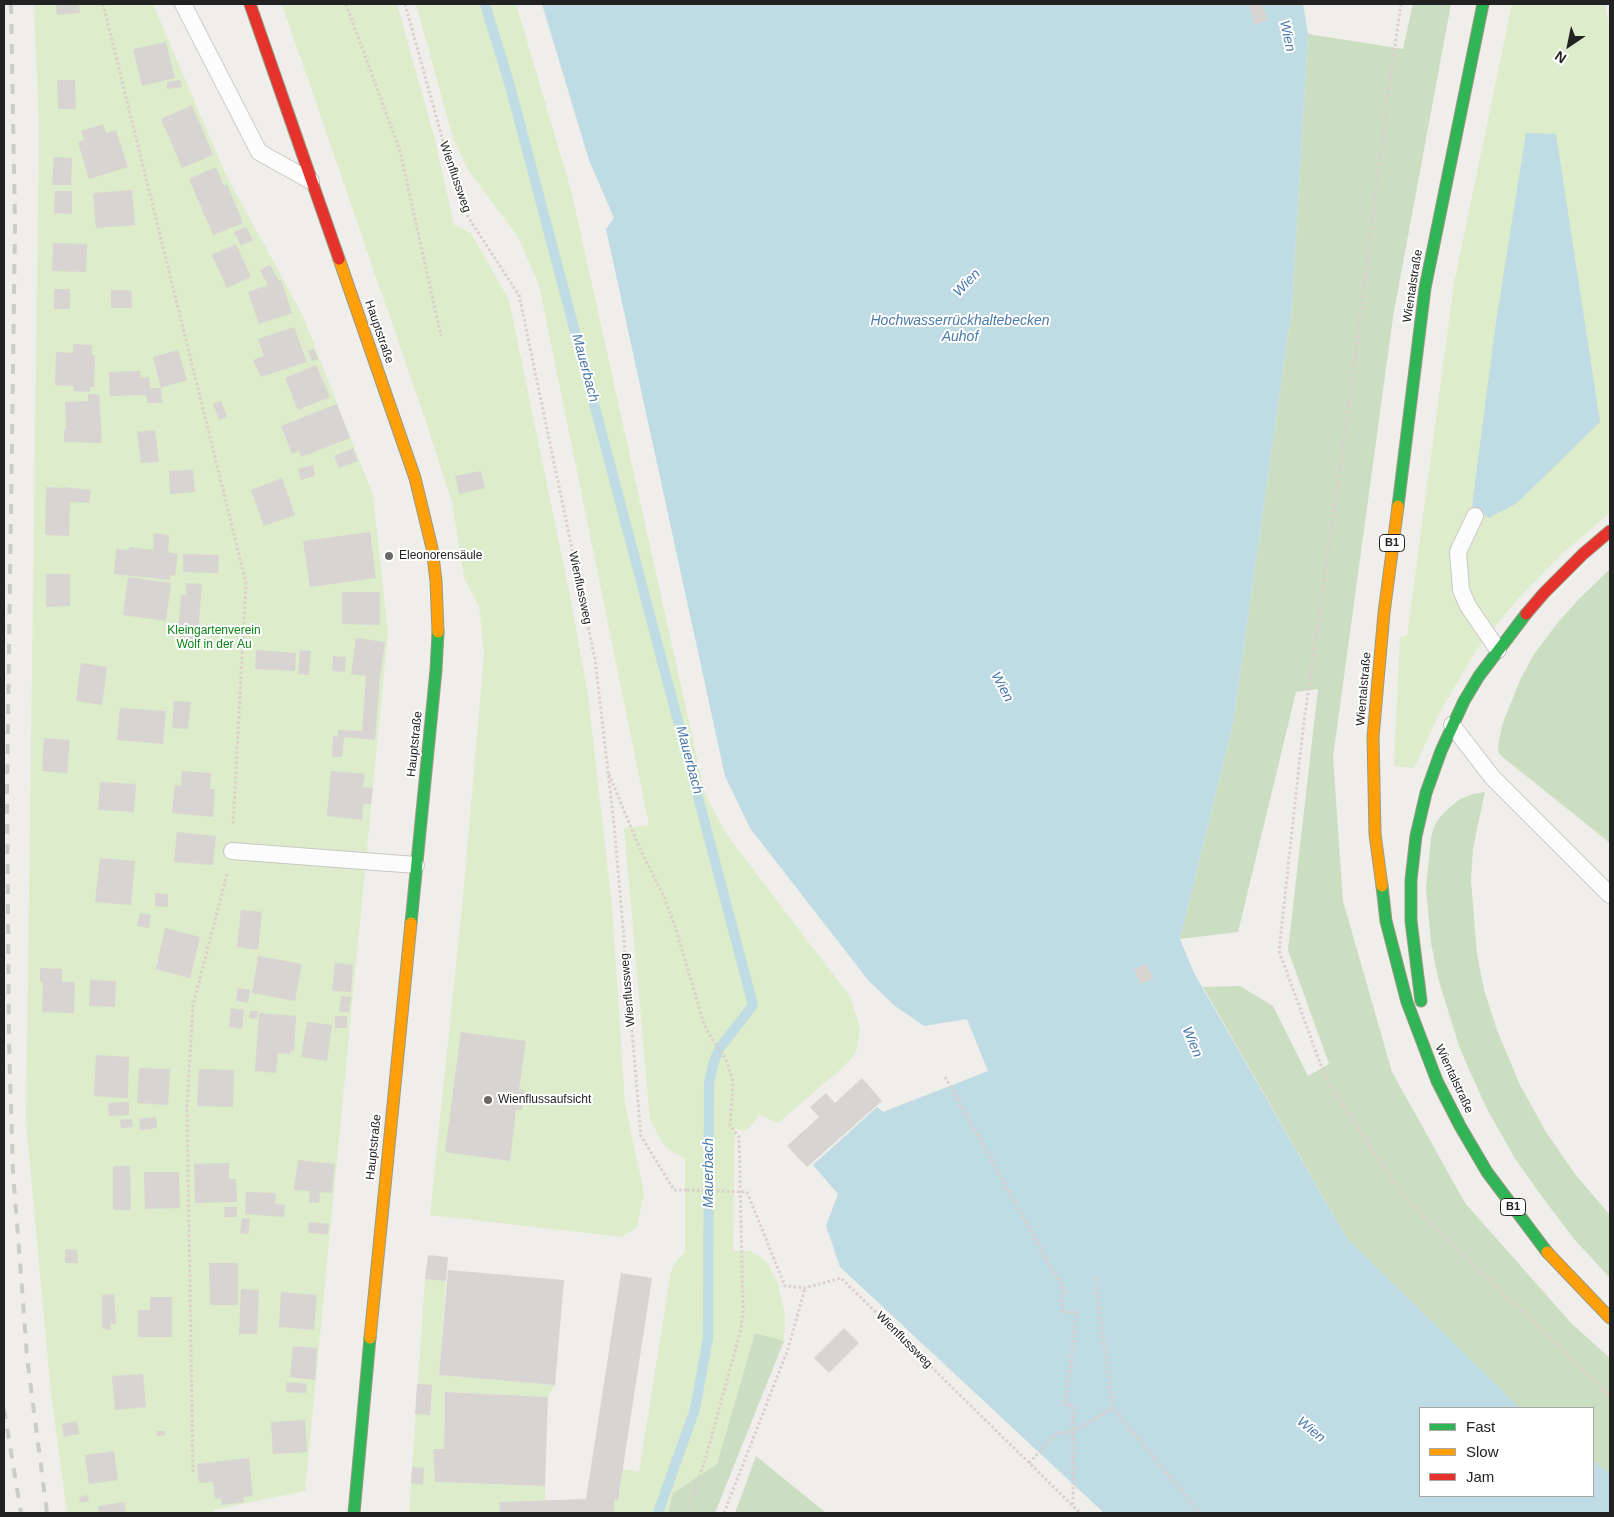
<!DOCTYPE html>
<meta charset="utf-8">
<style>
body{margin:0}
#map{position:relative;width:1614px;height:1517px;overflow:hidden;background:#f0eeeb;font-family:Arial,sans-serif}
canvas{display:block}
.frame{position:absolute;inset:0;border:5px solid #222;pointer-events:none}
.legend{position:absolute;left:1419px;top:1407px;width:175px;height:90px;box-sizing:border-box;background:#fff;border:1px solid #a7a7a7;margin:0;padding:6px 9px;list-style:none;font-size:15px;color:#222}
.legend li{display:flex;align-items:center;gap:10px;height:25px}
.legend b{width:25px;border:1px solid #a7a7a7}
.north{position:absolute;left:1544px;top:20px;width:50px;height:50px;-webkit-text-stroke:4px #fff;paint-order:stroke;rotate:214deg;font-size:14px;font-weight:700;line-height:20px;text-align:center;color:#222}
.north::after{content:'';display:block;margin:auto;width:18px;height:22px;background:#222;clip-path:polygon(50% 0,100% 100%,50% 72%,0 100%)}
</style>
<div id="map">
<canvas width="1614" height="1517"></canvas>
<div class="frame"></div>
<ul class="legend">
<li><b style="height:6px;background:#30b455"></b>Fast</li>
<li><b style="height:6px;background:#ff9f0a"></b>Slow</li>
<li><b style="height:6px;background:#e5322d"></b>Jam</li>
</ul>
<div class="north">N</div>
</div>
<script>
const ctx = document.querySelector('canvas').getContext('2d');
ctx.lineJoin = 'round';
function fillPath(path, color) {
  ctx.fillStyle = color;
  ctx.fill(path, 'evenodd');
}
function toPath(rows) {
  const path = new Path2D();
  for (const r of rows) {
    path.moveTo(r[0], r[1]);
    for (let i = 2; i < r.length; i += 2) path.lineTo(r[i], r[i + 1]);
  }
  return path;
}
function stroke(path, color, width, dash) {
  ctx.strokeStyle = color;
  ctx.lineWidth = width;
  ctx.lineCap = dash ? 'butt' : 'round';
  ctx.setLineDash(dash || []);
  ctx.stroke(path);
}
function write(font, color, halo, rows, align = 'center') {
  ctx.font = font + ' Arial,sans-serif';
  ctx.lineWidth = 4;
  ctx.setLineDash([]);
  ctx.textBaseline = 'middle';
  ctx.strokeStyle = halo;
  ctx.fillStyle = color;
  for (const [text, x, y, turn = 0] of rows) {
    ctx.save();
    ctx.translate(x, y);
    ctx.rotate((+turn || 0) * Math.PI / 180);
    ctx.textAlign = isNaN(turn) ? turn : align;
    if (halo) ctx.strokeText(text, 0, 0);
    ctx.fillText(text, 0, 0);
    ctx.restore();
  }
}
fillPath(toPath([
 [34,4,153,4,226,175,302,314,373,495,388,632,305,1491,214,1510,214,1513,67,1513,51,1394,26,1122,39,128],
 [282,4,397,4,435,140,454,225,471,233,509,300,570,596,588,695,612,906,625,1104,644,1193,637,1227,622,1237,430,1215,463,897,484,654,479,606,464,578,452,502,425,419],
 [416,4,516,4,571,190,705,794,727,835,851,998,860,1030,856,1053,841,1069,778,1123,760,1115,746,1131,735,1129,733,1251,750,1251,766,1261,777,1281,785,1314,784,1341,755,1333,717,1464,673,1493,668,1513,614,1513,614,1500,618,1500,623,1469,639,1472,671,1271,677,1260,685,1252,685,1159,665,1147,650,1120,624,828,649,825,539,285,518,237,468,170,453,138],
 [1512,4,1605,4,1610,29,1610,513,1565,551,1516,601,1477,649,1441,710,1414,768,1394,766,1400,637,1407,636,1454,283],
 [425,1279,446,1281,439,1375,555,1385,548,1397,445,1392,444,1449,433,1449,435,1482,545,1486,545,1501,499,1502,500,1513,409,1513]
]), '#ddeccb');
fillPath(toPath([
 [1413,4,1451,4,1393,317,1333,757,1343,901,1392,1072,1465,1203,1572,1324,1610,1358,1610,1473,1593,1461,1593,1408,1520,1408,1513,1403,1346,1237,1203,987,1240,986,1273,1006,1308,1076,1329,1064,1288,950,1318,689,1296,692,1238,932,1180,939,1233,723,1292,307,1308,34,1403,49],
 [1610,569,1610,843,1505,759,1499,754,1498,746,1502,725,1520,680,1534,654,1559,621,1580,598],
 [1485,792,1473,848,1471,880,1477,954,1484,990,1497,1030,1520,1085,1546,1132,1575,1174,1610,1215,1610,1278,1574,1239,1540,1194,1514,1157,1486,1107,1471,1074,1459,1046,1438,978,1431,943,1426,888,1431,838,1434,826,1440,817,1450,807,1460,799,1473,794],
 [755,1333,784,1341,715,1513,668,1513,673,1493,717,1464],
 [756,1456,826,1513,735,1513]
]), '#cbdec1');
fillPath(toPath([
 [542,4,1303,4,1308,34,1292,307,1233,723,1180,939,1194,973,1346,1237,1520,1408,1420,1408,1420,1496,1593,1496,1593,1461,1610,1473,1610,1513,1104,1513,840,1267,826,1226,838,1194,813,1165,877,1107,883,1112,988,1071,967,1019,924,1026,895,1006,868,980,750,828,725,776,606,229,614,218,589,160],
 [1526,133,1556,134,1600,422,1517,503,1489,518,1472,506,1496,322]
]), '#bfdbe3');
stroke(toPath([
 [485,4,510,86,753,1005,719,1049,713,1064,709,1084,708,1338,695,1409,658,1513]
]), '#bfdbe3', 10);
fillPath(toPath([
 [56,4,79,4,80,13,57,15],
 [1254,4,1263,4,1267,21,1254,25,1249,5],
 [166,42,175,78,142,86,133,49],
 [57,80,75,80,76,109,58,109],
 [180,80,182,87,167,89,167,82],
 [192,105,213,155,182,168,161,119],
 [103,124,106,133,116,130,128,167,89,179,78,142,84,140,81,131],
 [54,157,72,158,71,185,52,185],
 [216,167,224,186,227,184,243,223,213,235,189,179],
 [132,190,135,225,96,228,93,193],
 [55,191,72,191,72,214,54,213],
 [246,227,253,240,241,246,234,232],
 [53,243,87,244,86,272,52,271],
 [236,244,251,277,227,288,212,255],
 [270,265,279,281,281,280,292,313,259,324,248,292,268,285,260,270],
 [54,289,70,289,70,309,54,309],
 [111,290,131,290,132,308,111,308],
 [294,327,307,362,261,377,253,360,264,356,258,339],
 [73,344,92,345,92,355,95,355,94,387,90,387,90,392,73,391,73,386,55,385,56,352,73,353],
 [314,349,318,359,312,361,308,351],
 [178,350,187,380,161,388,162,403,147,403,146,395,110,396,109,372,140,371,141,378,149,377,150,388,161,388,153,357],
 [316,365,330,397,298,410,285,378],
 [88,394,99,394,102,443,64,442,64,429,66,429,65,402,88,401],
 [221,401,227,417,219,420,213,404],
 [337,404,350,438,301,457,299,451,292,454,281,426],
 [155,430,159,462,141,463,137,432],
 [353,448,358,461,339,468,334,456],
 [313,465,315,476,301,480,298,469],
 [193,470,195,492,170,494,169,471],
 [481,471,485,488,459,494,455,476],
 [282,478,295,515,264,526,251,490],
 [46,487,64,488,64,487,91,490,89,503,70,502,69,536,45,535],
 [370,532,376,578,310,587,303,541],
 [154,533,169,535,168,552,178,554,175,576,170,575,170,580,114,574,116,549,129,550,129,547,153,550],
 [183,554,219,555,218,573,183,572],
 [46,574,70,574,70,606,46,607],
 [128,577,171,583,166,621,123,615],
 [186,583,202,584,197,644,180,642,180,634,178,633,181,595,186,595],
 [342,592,380,592,380,625,342,624],
 [356,638,385,642,380,678,375,740,344,737,342,757,332,757,333,736,338,737,338,730,362,731,366,676,351,674],
 [256,650,296,653,295,671,255,669],
 [300,650,311,651,309,675,298,674],
 [333,656,346,657,345,672,332,671],
 [81,663,107,667,102,705,76,701],
 [174,701,191,702,188,729,172,728],
 [120,708,166,711,163,744,117,740],
 [44,738,70,740,67,773,42,771],
 [182,771,211,773,210,789,215,789,213,817,172,813,175,785,181,786],
 [331,771,365,774,363,787,373,788,371,804,363,804,362,820,327,816],
 [100,782,136,784,134,812,98,810],
 [177,832,216,836,213,865,174,862],
 [100,858,135,861,131,905,95,902],
 [155,893,168,894,168,907,155,906],
 [241,910,262,912,258,950,237,947],
 [140,913,151,915,149,928,137,926],
 [165,928,200,937,190,978,156,969],
 [258,956,302,964,295,1001,252,993],
 [335,963,353,965,351,992,332,991],
 [1147,964,1153,979,1140,984,1134,969],
 [40,968,62,969,62,982,75,982,74,1013,42,1012,43,982,40,982],
 [90,980,116,981,115,1007,89,1006],
 [238,988,250,990,248,1003,236,1001],
 [341,996,351,997,349,1012,339,1012],
 [231,1008,244,1010,242,1029,229,1027],
 [250,1011,258,1011,257,1019,249,1018],
 [259,1013,296,1016,294,1051,291,1050,290,1054,278,1053,276,1073,255,1071],
 [335,1016,347,1016,347,1028,335,1028],
 [307,1022,332,1025,327,1061,301,1057],
 [461,1032,526,1041,519,1089,524,1090,522,1110,516,1110,510,1161,445,1152],
 [96,1055,129,1057,128,1098,94,1096],
 [139,1068,170,1069,168,1105,137,1103],
 [199,1069,234,1070,233,1107,197,1106],
 [862,1078,882,1101,807,1167,787,1146,819,1117,810,1107,826,1093,835,1103],
 [129,1102,129,1115,109,1116,108,1103],
 [156,1117,157,1128,140,1130,139,1119],
 [132,1119,133,1127,121,1128,120,1120],
 [298,1160,335,1164,332,1193,320,1192,319,1203,309,1202,310,1191,294,1190],
 [229,1163,229,1179,236,1179,237,1202,195,1203,194,1164],
 [113,1166,130,1166,131,1210,113,1210],
 [144,1172,179,1172,180,1208,145,1209],
 [246,1192,276,1193,275,1204,285,1205,284,1217,245,1214],
 [225,1207,237,1207,237,1217,224,1217],
 [242,1218,250,1219,248,1234,240,1233],
 [309,1222,329,1224,328,1234,308,1233],
 [65,1249,77,1250,78,1263,65,1263],
 [428,1255,448,1257,446,1281,425,1279],
 [209,1263,238,1263,238,1305,210,1305],
 [448,1270,564,1280,555,1385,439,1375],
 [621,1273,652,1278,618,1500,614,1500,614,1513,500,1513,499,1502,586,1499],
 [241,1289,259,1290,257,1334,239,1334],
 [281,1292,317,1295,314,1330,279,1327],
 [114,1294,116,1324,110,1324,111,1330,102,1328,102,1295],
 [150,1297,172,1297,172,1337,138,1337,138,1310,150,1310],
 [844,1328,859,1343,829,1373,814,1358],
 [293,1346,317,1348,315,1380,290,1377],
 [143,1374,146,1407,115,1410,112,1376],
 [287,1382,307,1384,306,1393,286,1392],
 [417,1384,432,1385,430,1415,415,1414],
 [445,1392,548,1397,545,1486,435,1482,433,1449,444,1449],
 [305,1420,307,1452,273,1454,271,1422],
 [77,1421,79,1434,64,1437,62,1424],
 [157,1431,165,1431,165,1435,157,1436],
 [114,1451,118,1480,89,1484,85,1455],
 [249,1458,253,1496,243,1497,244,1502,222,1505,221,1498,215,1499,213,1482,199,1483,197,1464],
 [412,1467,424,1468,423,1485,411,1483],
 [87,1495,89,1501,81,1503,79,1497],
 [124,1502,126,1513,99,1513,98,1506]
]), '#d7d4d2');
const lane = toPath([
 [183,4,259,152,311,181],
 [1475,516,1458,552,1461,590,1468,606,1498,650],
 [1452,725,1492,777,1610,895],
 [232,851,416,865]
]);
const fast = toPath([
 [1398,506,1425,288,1483,4],
 [1382,886,1386,921,1407,1002,1437,1081,1460,1126,1487,1172,1547,1252],
 [411,923,436,670,438,632],
 [1421,1001,1411,921,1411,880,1416,836,1426,793,1441,751,1464,701,1479,676,1526,614],
 [354,1513,370,1338]
]);
const slow = toPath([
 [339,259,415,478,432,548,436,581,438,632],
 [1382,886,1375,834,1373,737,1384,613,1398,506],
 [1547,1252,1610,1318],
 [370,1338,411,923]
]);
const jam = toPath([
 [250,4,339,259],
 [1526,614,1544,593,1583,554,1610,531]
]);
stroke(lane, '#c9c8c7', 18);
stroke(fast, '#999a82', 13);
stroke(slow, '#999a82', 13);
stroke(jam, '#999a82', 13);
stroke(toPath([
 [103,4,246,583,233,826],
 [346,4,400,151,441,336],
 [405,4,450,166,468,217,519,295,595,659,614,824,641,1136,674,1190,687,1190],
 [1401,4,1388,93,1353,374,1303,729,1279,951,1326,1079,1404,1198,1610,1396],
 [609,774,639,847,664,897,675,926,704,1024,711,1037,726,1059,733,1082,730,1125,739,1137,743,1311,741,1329,705,1460,687,1513],
 [747,1192,785,1286,805,1288,841,1278,1080,1513],
 [1095,1277,1113,1408,1200,1513],
 [1029,1463,1057,1433,1072,1432,1113,1408],
 [193,1472,187,1107,193,1005,227,874],
 [724,1513,788,1349,805,1288]
]), '#dccecd', 3, [2.5, 2.5]);
stroke(lane, '#fdfcfc', 16);
stroke(fast, '#30b455', 11);
stroke(slow, '#ff9f0a', 11);
stroke(jam, '#e5322d', 11);
stroke(toPath([
 [11,4,15,226,7,794,9,1041,13,1172,22,1288,27,1357,47,1513],
 [4,1409,21,1513]
]), '#ccc', 4, [10, 10]);
stroke(toPath([
 [945,1077,1065,1292,1062,1295,1062,1312,1077,1313,1065,1405,1073,1405,1073,1507],
 [687,1190,747,1192]
]), '#dccecd', 3, [2.5, 2.5]);
for (const [x, y, r, color] of [
 [389,556,5,"#6a6968"],
 [488,1100,5,"#6a6968"]
]) {
  const dot = new Path2D();
  dot.arc(x, y, r, 0, 2 * Math.PI);
  ctx.fillStyle = color;
  ctx.fill(dot);
  stroke(dot, '#fff', 2);
}
for (const [x, y, w] of [
 [1392,543,25],
 [1513,1207,25]
]) {
  const box = new Path2D();
  box.roundRect(x - w / 2, y - 8.5, w, 17, 4);
  ctx.fillStyle = '#fff';
  ctx.fill(box);
  stroke(box, '#222', 1);
}
write('bold 11px', '#222', null, [
 ["B1",1392,543],
 ["B1",1513,1207]
]);
write('12px', '#222', '#fff', [
 ["Wienflussweg",455,177,71],
 ["Wientalstraße",1413,286,-81],
 ["Hauptstraße",379,332,71],
 ["Wienflussweg",580,588,78],
 ["Wientalstraße",1364,689,-85],
 ["Hauptstraße",415,744,-84],
 ["Wienflussweg",628,990,-95],
 ["Wientalstraße",1454,1079,65],
 ["Hauptstraße",374,1147,-84],
 ["Wienflussweg",904,1340,45]
]);
write('12px', '#222', '#fff', [
 ["Eleonorensäule",399,556],
 ["Wienflussaufsicht",498,1100]
], 'left');
write('12px', '#0c8416', '#fff', [
 ["Kleingartenverein",214,631],
 ["Wolf in der Au",214,645]
]);
write('italic 14px', '#4a7aab', '#fff', [
 ["Wien",1287,36,78],
 ["Wien",967,283,-46],
 ["Hochwasserrückhaltebecken",960,321],
 ["Auhof",960,337],
 ["Mauerbach",585,368,75],
 ["Wien",1002,687,62],
 ["Mauerbach",689,760,75],
 ["Wien",1192,1042,67],
 ["Mauerbach",709,1173,-90],
 ["Wien",1311,1430,39]
]);
</script>
